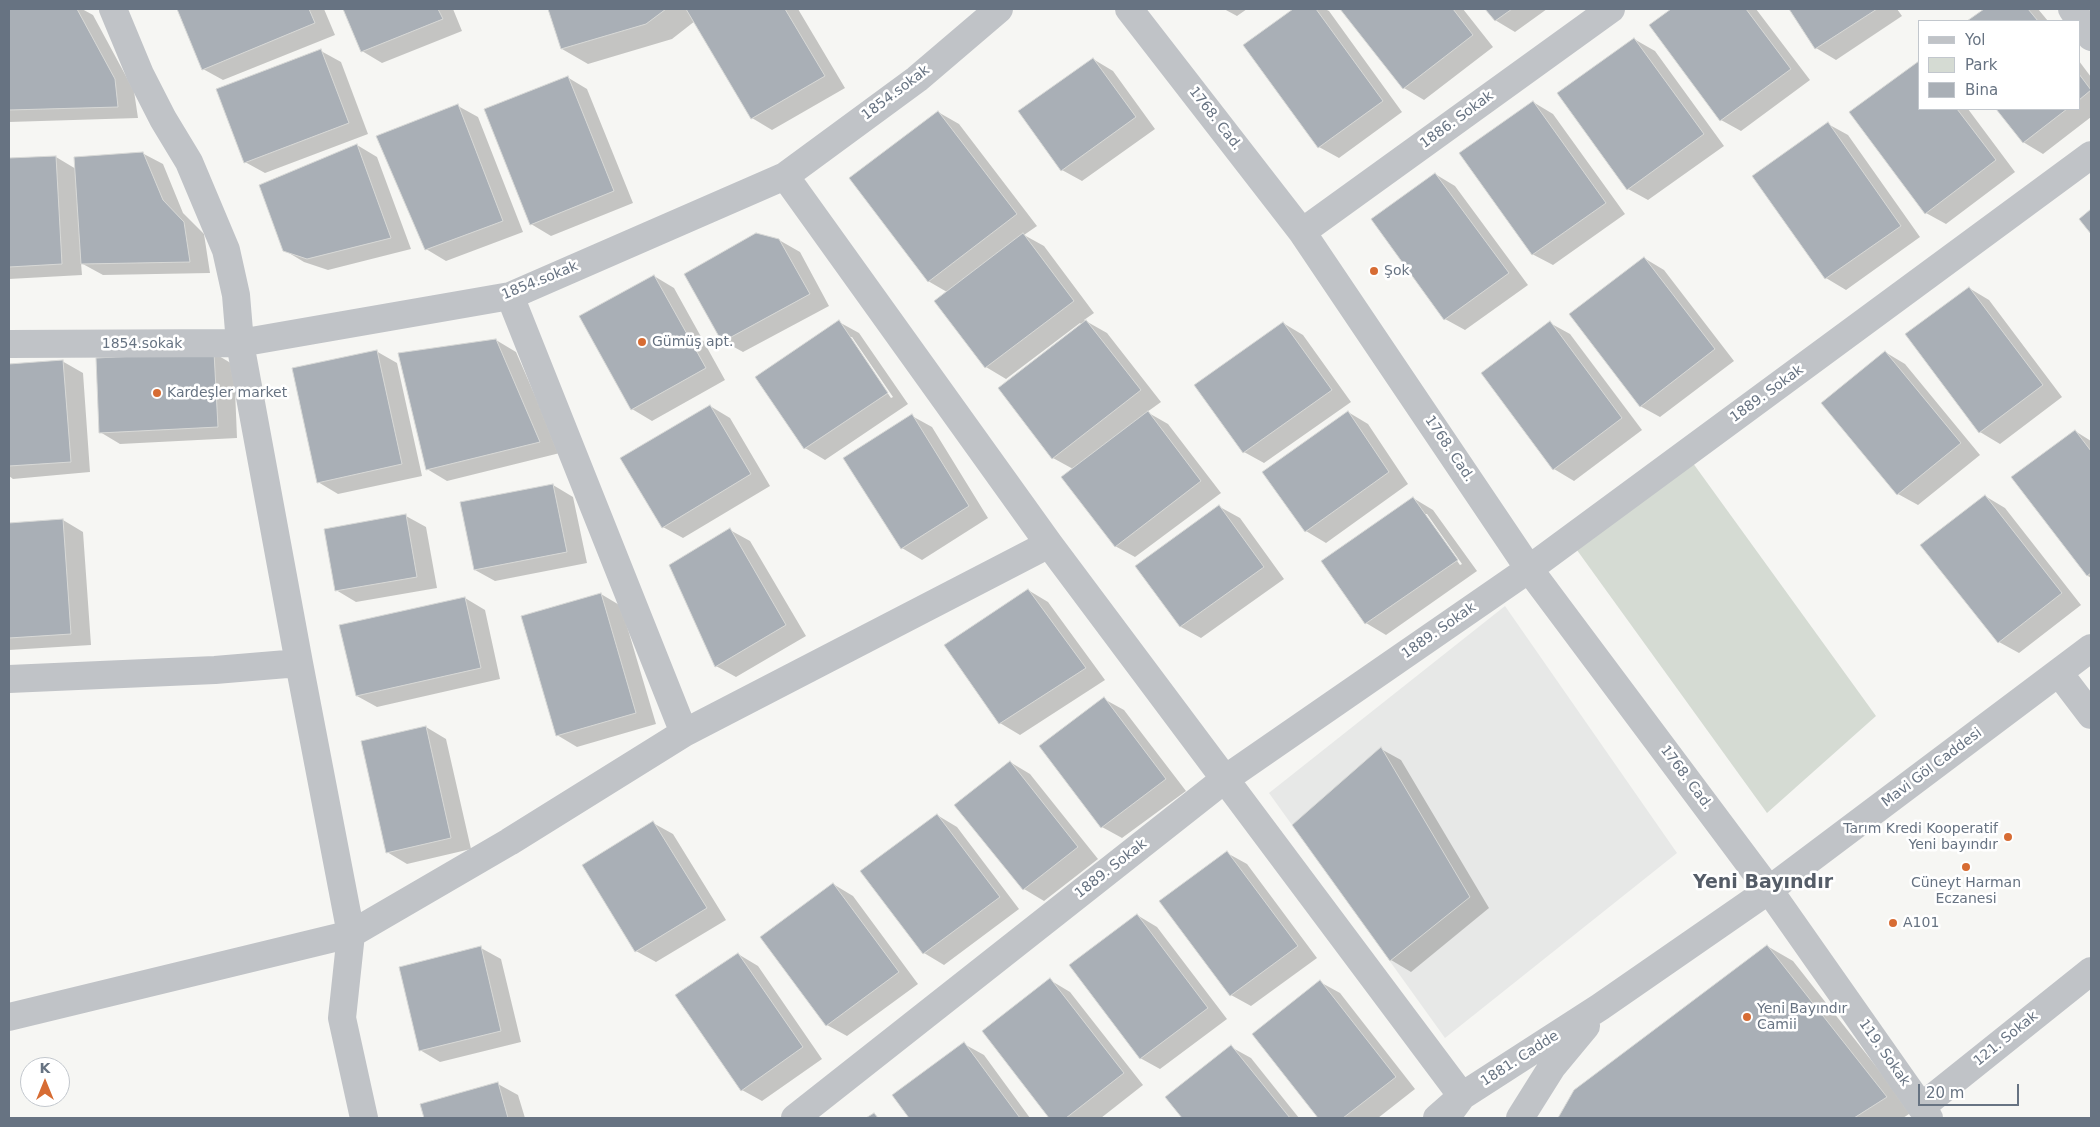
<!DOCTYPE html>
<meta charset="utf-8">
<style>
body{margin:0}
#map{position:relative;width:2100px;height:1127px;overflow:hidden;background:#f6f6f3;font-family:"DejaVu Sans",sans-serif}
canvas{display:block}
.frame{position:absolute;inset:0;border:10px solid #677382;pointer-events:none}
.legend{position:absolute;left:1918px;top:20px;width:162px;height:90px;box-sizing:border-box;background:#fff;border:1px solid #c2c7cd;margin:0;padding:6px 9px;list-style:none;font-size:15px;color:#677382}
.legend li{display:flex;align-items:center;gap:10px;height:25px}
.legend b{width:25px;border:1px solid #c2c7cd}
.north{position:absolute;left:20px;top:1057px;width:50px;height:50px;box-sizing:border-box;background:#fff;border:1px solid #c2c7cd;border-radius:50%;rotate:0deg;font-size:14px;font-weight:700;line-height:20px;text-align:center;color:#677382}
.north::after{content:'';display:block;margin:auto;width:18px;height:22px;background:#d76c33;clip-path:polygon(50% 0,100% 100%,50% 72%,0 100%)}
.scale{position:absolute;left:1918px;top:1084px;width:101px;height:22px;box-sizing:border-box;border:2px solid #677382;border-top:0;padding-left:6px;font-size:15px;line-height:18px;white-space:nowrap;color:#677382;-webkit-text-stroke:4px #fff;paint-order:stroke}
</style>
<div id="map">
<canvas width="2100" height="1127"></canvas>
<div class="frame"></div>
<ul class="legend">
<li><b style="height:6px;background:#c0c3c7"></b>Yol</li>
<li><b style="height:14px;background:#d5dbd3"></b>Park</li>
<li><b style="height:14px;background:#a9afb6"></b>Bina</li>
</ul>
<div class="north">K</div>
<div class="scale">20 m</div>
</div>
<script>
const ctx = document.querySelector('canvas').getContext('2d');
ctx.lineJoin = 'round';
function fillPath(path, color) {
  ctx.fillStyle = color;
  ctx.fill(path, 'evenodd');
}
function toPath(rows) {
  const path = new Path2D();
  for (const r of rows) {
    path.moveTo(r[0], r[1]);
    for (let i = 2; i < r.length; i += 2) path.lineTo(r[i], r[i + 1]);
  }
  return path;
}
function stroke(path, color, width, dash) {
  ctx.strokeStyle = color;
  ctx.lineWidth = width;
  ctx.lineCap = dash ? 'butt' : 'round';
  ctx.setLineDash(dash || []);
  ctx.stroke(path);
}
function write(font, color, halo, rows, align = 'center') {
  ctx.font = font + ' "DejaVu Sans",sans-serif';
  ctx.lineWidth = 5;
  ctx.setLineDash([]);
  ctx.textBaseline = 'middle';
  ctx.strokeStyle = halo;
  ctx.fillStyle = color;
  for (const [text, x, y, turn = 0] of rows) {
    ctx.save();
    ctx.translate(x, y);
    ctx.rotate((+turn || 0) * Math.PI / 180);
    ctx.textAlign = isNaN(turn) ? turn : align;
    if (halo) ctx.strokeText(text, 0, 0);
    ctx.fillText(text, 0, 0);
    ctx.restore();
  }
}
fillPath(toPath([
 [1505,606,1677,853,1445,1038,1269,793]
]), '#e7e8e7');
fillPath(toPath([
 [1690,459,1876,716,1767,813,1574,546]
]), '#d5dbd3');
fillPath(toPath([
 [9,9,82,9,93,15,134,91,138,118,9,122],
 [178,9,324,9,335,35,223,80,203,69],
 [345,9,453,9,462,31,382,63,362,51],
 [549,9,798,9,845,88,772,130,752,118,695,21,672,39,588,64,562,49],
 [1224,9,1247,9,1237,16],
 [1296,9,1325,9,1329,11,1402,112,1339,158,1319,147,1245,45],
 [1342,9,1463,9,1493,47,1424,100,1404,88],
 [1487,9,1547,9,1515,32,1495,20],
 [1673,9,1756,9,1810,80,1741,131,1721,120,1651,26],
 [1790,9,1897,9,1902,16,1836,60,1816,48],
 [1986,9,2038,9,2048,21,1969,21],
 [1634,39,1655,51,1724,146,1648,200,1628,189],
 [321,51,341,62,368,134,265,173,245,162],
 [1093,59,1113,71,1155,129,1082,181,1062,170],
 [2079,61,2091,77,2091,117,2043,154,2023,142,1998,109,2079,109],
 [567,77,587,89,633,203,551,236,531,224],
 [1533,102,1553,114,1625,214,1553,265,1532,254],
 [458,106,478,117,523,232,446,261,426,249],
 [1919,109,1968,109,2015,172,1946,224,1926,213,1851,113],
 [938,112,959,124,1037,226,1024,235,1044,246,1094,313,1084,320,1107,333,1161,402,1147,412,1168,424,1221,493,1135,557,1115,546,1073,469,1053,458,1082,325,1080,323,1006,379,986,367,947,292,928,281],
 [1828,124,1848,135,1920,237,1846,290,1826,278,1754,176],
 [357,145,377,157,411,249,328,270,304,262,284,250],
 [142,153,163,164,183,213,204,234,210,273,103,275,81,263,82,275,9,279,9,160,56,157,76,169],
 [1435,174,1455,186,1528,285,1465,330,1445,319],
 [779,240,800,252,829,306,743,352,723,341],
 [1644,258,1664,270,1734,361,1660,417,1640,406],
 [654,276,674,288,725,380,652,421,632,409],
 [1969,288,1989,300,2062,397,2000,444,1980,432],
 [839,322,859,333,908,404,825,460,805,448],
 [849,337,852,337,893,397,891,398],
 [1283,323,1303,335,1351,402,1264,463,1244,452],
 [1550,323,1570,334,1642,430,1574,481,1554,469],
 [496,340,516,352,560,453,447,481,427,469],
 [376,351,397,363,422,476,338,494,318,482],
 [1885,352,1905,364,1980,455,1918,505,1898,494],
 [214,353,234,365,237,438,120,444,100,432],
 [62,361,83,373,90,472,13,479,9,476,9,366],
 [710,406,730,418,770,486,683,538,663,527],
 [1348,412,1368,424,1408,484,1326,543,1306,531],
 [912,416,932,427,988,518,922,560,902,548],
 [2075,431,2091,441,2091,578,2088,576,2013,478],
 [553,485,573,497,587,563,495,581,475,570],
 [1985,496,2005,508,2081,605,2019,653,1999,642],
 [1413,498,1433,510,1477,571,1386,635,1366,623,1323,562],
 [1424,514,1427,514,1462,564,1460,565],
 [1220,507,1240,518,1284,579,1201,638,1181,627,1137,566],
 [406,516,426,527,437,588,356,602,336,590],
 [63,520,83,532,91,645,9,650,9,524],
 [730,530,750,541,806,636,736,677,716,666],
 [1028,590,1048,602,1105,680,1020,735,1000,723],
 [601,594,621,606,656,724,577,747,557,735],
 [465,598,485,610,500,679,377,707,357,696],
 [1104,699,1124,710,1186,791,1122,838,1102,827],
 [426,727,446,739,471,849,407,864,387,852],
 [1381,749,1401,760,1489,908,1411,972,1391,960],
 [1010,762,1030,774,1098,859,1044,901,1024,889,956,805],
 [937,815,957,827,1019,909,944,965,924,953,862,871],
 [653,823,673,834,726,920,656,962,636,951],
 [1227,853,1247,864,1317,958,1251,1006,1231,995],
 [833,884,853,896,918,984,847,1036,827,1025],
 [1137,915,1157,927,1227,1019,1160,1069,1140,1058],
 [1767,946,1793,961,1912,1112,1903,1118,1560,1118,1574,1091],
 [481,948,501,959,521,1042,440,1062,420,1050],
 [738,954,758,966,822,1059,762,1101,742,1090],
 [1050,980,1070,992,1143,1085,1101,1118,1051,1118,983,1031],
 [1320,982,1340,993,1415,1089,1378,1118,1320,1118,1254,1034],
 [964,1044,984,1055,1030,1118,910,1118,894,1095],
 [1231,1047,1251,1058,1299,1118,1184,1118,1167,1097],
 [498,1084,518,1095,525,1118,426,1118,422,1105]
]), '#0003');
const building = toPath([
 [9,9,77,9,115,79,118,107,9,110,9,9],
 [177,9,309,9,315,23,202,70,177,9],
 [343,9,438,9,443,19,361,52,343,9],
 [548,9,666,9,646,24,561,49,548,9],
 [686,9,785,9,825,76,751,119,686,9],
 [1293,9,1316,9,1383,101,1318,148,1243,45,1293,9],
 [1340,9,1453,9,1473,35,1403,89,1340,9],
 [1485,9,1512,9,1495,21,1485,9],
 [1671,9,1746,9,1791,69,1720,121,1649,25,1671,9],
 [1789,9,1877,9,1815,49,1789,9],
 [1984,9,2028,9,2038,21,1967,21,1984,9],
 [1634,38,1704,134,1627,190,1557,93,1634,38],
 [321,49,349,123,244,163,216,89,321,49],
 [1093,58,1136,117,1061,171,1018,111,1093,58],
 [1919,61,1919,109,1957,109,1996,160,1925,214,1849,112,1919,61],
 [2079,74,2091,90,2079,100,2079,74],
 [568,76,614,191,530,225,484,109,568,76],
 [1533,101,1606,203,1532,255,1459,153,1533,101],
 [458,104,503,221,425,250,376,136,458,104],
 [1996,109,2067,109,2023,143,1996,109],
 [938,111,1017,214,928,282,849,178,938,111],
 [1828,122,1901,226,1825,279,1752,176,1828,122],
 [357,144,391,238,307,259,283,251,259,185,357,144],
 [143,152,163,200,184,222,190,262,81,264,74,157,143,152],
 [56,156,62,264,9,267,9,158,56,156],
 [1435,173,1509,273,1444,320,1371,219,1435,173],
 [2091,209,2091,234,2079,219,2091,209],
 [756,233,779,239,810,294,722,342,684,274,756,233],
 [1023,233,1074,301,985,368,934,301,1023,233],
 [1644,257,1715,349,1640,407,1569,314,1644,257],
 [654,275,706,368,631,410,579,316,654,275],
 [1969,287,2043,385,1979,433,1905,334,1969,287],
 [839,320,888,393,804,449,755,377,839,320],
 [1086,320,1141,390,1052,459,998,388,1086,320],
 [1550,321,1622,418,1553,470,1481,373,1550,321],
 [1283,322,1332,390,1243,453,1194,385,1283,322],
 [496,339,540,442,426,470,398,353,496,339],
 [377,350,402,464,317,483,292,368,377,350],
 [1885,351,1961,443,1897,495,1821,403,1885,351],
 [214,352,218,427,99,433,96,358,214,352],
 [63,360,71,462,9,466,9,364,63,360],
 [710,405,751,474,662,528,620,458,710,405],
 [1148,411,1201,481,1115,547,1061,477,1148,411],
 [1348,411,1389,472,1305,532,1262,472,1348,411],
 [912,414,969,506,901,549,843,458,912,414],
 [2075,430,2091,451,2091,573,2087,576,2011,477,2075,430],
 [553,484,567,552,474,570,460,502,553,484],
 [1985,495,2062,593,1998,643,1920,545,1985,495],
 [1413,497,1458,560,1365,624,1321,561,1413,497],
 [1219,505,1264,567,1180,627,1135,566,1219,505],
 [406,514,417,577,335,591,324,529,406,514],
 [63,519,71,634,9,638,9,523,63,519],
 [730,528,786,625,715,667,669,565,730,528],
 [1028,589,1086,668,999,724,944,645,1028,589],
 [601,593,636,713,556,736,521,616,601,593],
 [465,597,481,668,356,696,339,625,465,597],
 [1104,697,1166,779,1101,828,1039,746,1104,697],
 [426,726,451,838,386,853,361,741,426,726],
 [1381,747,1470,897,1390,961,1292,825,1381,747],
 [1010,761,1078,847,1023,890,954,805,1010,761],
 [937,814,1000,897,923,954,860,871,937,814],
 [653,821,707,908,635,952,582,865,653,821],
 [1227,851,1298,946,1230,996,1159,901,1227,851],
 [833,883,899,972,826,1026,760,937,833,883],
 [1137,914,1208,1008,1140,1059,1069,965,1137,914],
 [1767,945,1887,1097,1854,1118,1558,1118,1574,1090,1767,945],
 [481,946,501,1031,419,1051,399,967,481,946],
 [738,953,803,1047,741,1091,675,995,738,953],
 [1050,978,1124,1073,1066,1118,1049,1118,982,1031,1050,978],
 [1320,980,1396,1077,1343,1118,1318,1118,1252,1034,1320,980],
 [964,1042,1020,1118,909,1118,892,1095,964,1042],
 [1231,1045,1290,1118,1182,1118,1165,1097,1231,1045],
 [498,1082,508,1118,424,1118,420,1104,498,1082],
 [874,1113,878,1118,866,1118,874,1113]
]);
fillPath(building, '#a9afb6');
stroke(building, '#d7d8d6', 1);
stroke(toPath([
 [113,9,140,74,163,119,189,162,226,250,236,295,240,343,299,663,351,934,342,1018,364,1118],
 [1129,9,1302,232,1529,569,1769,890,1929,1118],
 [2072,9,2091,37],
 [785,176,1049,544,1462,1096,1437,1118],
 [1302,232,1611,9],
 [510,296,684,733],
 [9,344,240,343,510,296,785,176,917,79,999,9],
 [2059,673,2091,715],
 [9,679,215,670,299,663],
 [9,1017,351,934,509,842,684,733,1049,544],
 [1921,1107,2091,971],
 [1451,1111,1462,1096,1600,1007,1769,890,2091,648],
 [795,1118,1225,779,1529,569,2091,155],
 [1520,1118,1552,1067,1586,1026]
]), '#c0c3c7', 28);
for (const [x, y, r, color] of [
 [1374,271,5,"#d76c33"],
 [642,342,5,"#d76c33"],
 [157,393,5,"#d76c33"],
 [2008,837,5,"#d76c33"],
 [1966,867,5,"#d76c33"],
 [1893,923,5,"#d76c33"],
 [1747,1017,5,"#d76c33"]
]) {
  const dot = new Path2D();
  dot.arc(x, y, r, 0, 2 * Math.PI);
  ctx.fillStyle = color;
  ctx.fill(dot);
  stroke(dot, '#fff', 2);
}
write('14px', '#677382', '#fff', [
 ["1854.sokak",896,93,-37],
 ["1768. Cad.",1215,119,52],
 ["1886. Sokak",1457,120,-36],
 ["1854.sokak",540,281,-22],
 ["1854.sokak",142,344],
 ["1889. Sokak",1767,394,-36],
 ["1768. Cad.",1449,449,56],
 ["1889. Sokak",1439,631,-35],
 ["Mavi Göl Caddesi",1932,768,-37],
 ["1768. Cad.",1686,778,53],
 ["1889. Sokak",1111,869,-38],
 ["121. Sokak",2006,1039,-39],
 ["119. Sokak",1884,1053,55],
 ["1881. Cadde",1520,1059,-33]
]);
write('14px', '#677382', '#fff', [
 ["Şok",1384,271],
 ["Gümüş apt.",652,342],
 ["Kardeşler market",167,393],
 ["Tarım Kredi Kooperatif",1998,829,"right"],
 ["Yeni bayındır",1998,845,"right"],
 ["Cüneyt Harman",1966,883,"center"],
 ["Eczanesi",1966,899,"center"],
 ["A101",1903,923],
 ["Yeni Bayındır",1757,1009],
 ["Camii",1757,1025]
], 'left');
write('bold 19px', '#555d68', '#fff', [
 ["Yeni Bayındır",1763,883]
]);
</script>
